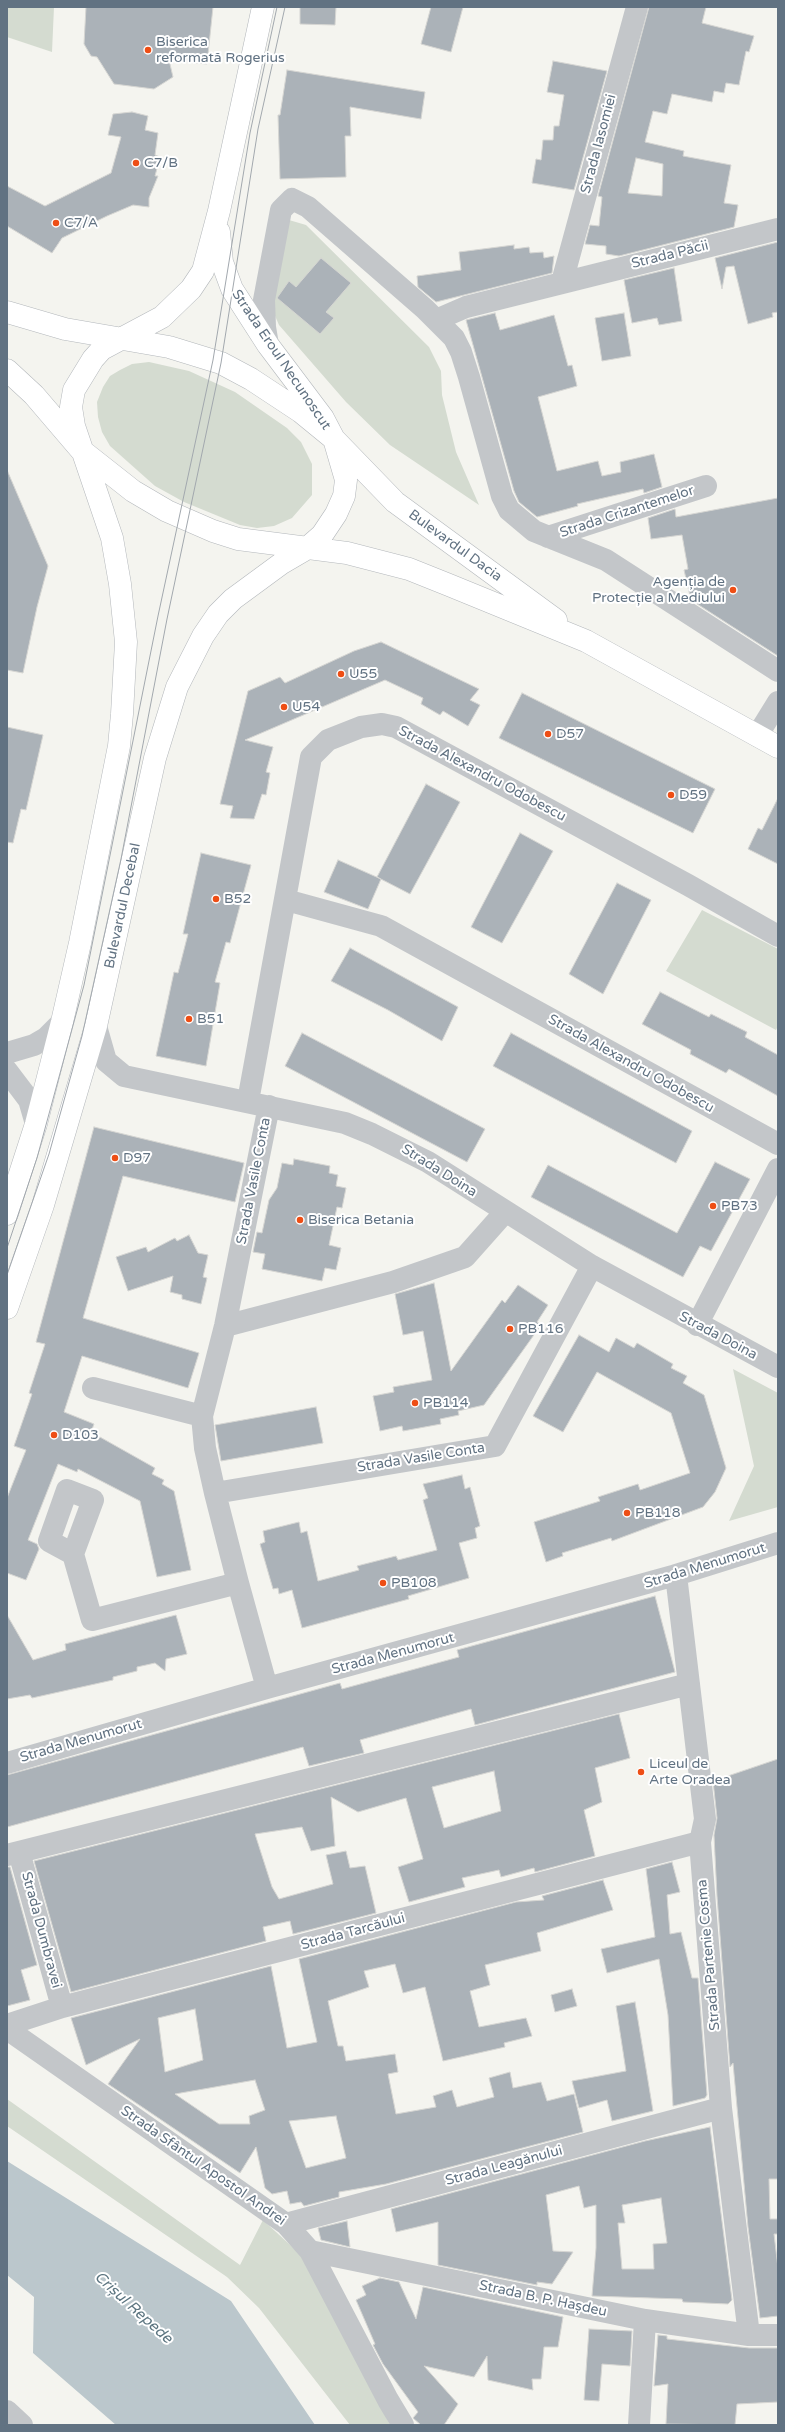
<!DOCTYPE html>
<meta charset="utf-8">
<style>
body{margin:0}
#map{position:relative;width:785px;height:2432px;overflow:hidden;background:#f4f4ef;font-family:"Varela Round",sans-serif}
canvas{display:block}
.frame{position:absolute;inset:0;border:8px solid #617282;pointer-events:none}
</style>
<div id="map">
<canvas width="785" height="2432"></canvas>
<div class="frame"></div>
</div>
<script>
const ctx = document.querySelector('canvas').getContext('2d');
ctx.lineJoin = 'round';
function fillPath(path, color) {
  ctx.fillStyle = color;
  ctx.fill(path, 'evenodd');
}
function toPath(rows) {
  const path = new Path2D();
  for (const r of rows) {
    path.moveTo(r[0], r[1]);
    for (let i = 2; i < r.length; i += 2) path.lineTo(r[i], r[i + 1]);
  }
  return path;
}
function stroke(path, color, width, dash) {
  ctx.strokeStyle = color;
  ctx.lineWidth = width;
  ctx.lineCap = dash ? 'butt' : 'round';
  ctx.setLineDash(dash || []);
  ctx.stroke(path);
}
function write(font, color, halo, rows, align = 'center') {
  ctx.font = font + ' "Varela Round",sans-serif';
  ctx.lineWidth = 4;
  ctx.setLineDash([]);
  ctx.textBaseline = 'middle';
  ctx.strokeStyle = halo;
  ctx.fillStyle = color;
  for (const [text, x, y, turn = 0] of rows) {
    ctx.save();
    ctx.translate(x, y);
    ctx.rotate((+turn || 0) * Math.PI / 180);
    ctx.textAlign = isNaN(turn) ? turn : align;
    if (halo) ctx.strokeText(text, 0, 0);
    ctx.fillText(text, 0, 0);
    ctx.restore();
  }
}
fillPath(toPath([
 [7,7,54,7,52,52,7,37],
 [289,220,306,225,429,347,441,371,442,395,456,452,479,505,390,445,346,402,279,325,272,309],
 [149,362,189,371,235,392,287,428,301,442,312,464,312,495,292,518,274,526,257,528,240,525,184,502,155,486,110,446,102,432,98,417,97,402,103,387,110,376,120,370,132,364],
 [702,910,778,949,778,1026,776,1030,666,971],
 [733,1369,778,1393,778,1507,729,1521,754,1466],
 [7,2099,240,2265,263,2220,313,2266,390,2425,350,2425,259,2308,227,2277,7,2126]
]), '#d4dbd0');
fillPath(toPath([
 [7,2161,231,2301,315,2425,116,2425,33,2353,34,2297,7,2275]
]), '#bbc7cc');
const building = toPath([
 [86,7,213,7,207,64,169,60,173,77,154,89,114,84,97,57,91,56,84,44,86,7],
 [300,7,336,7,335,25,300,24,300,7],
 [431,7,463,7,451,52,421,44,431,7],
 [649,7,706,7,702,23,754,36,749,52,746,51,739,85,726,83,724,93,714,91,712,102,672,94,667,114,653,111,645,142,684,151,683,156,731,165,724,203,738,205,734,227,619,256,606,254,606,246,585,244,590,225,599,226,602,197,598,196,649,7],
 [636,158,663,164,662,196,628,193,636,158],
 [553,61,607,71,574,190,532,183,536,159,541,160,543,140,553,140,554,126,559,126,564,95,547,92,553,61],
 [287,70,425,92,421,119,350,107,351,136,345,136,346,177,280,179,278,115,280,115,287,70],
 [132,112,148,116,145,130,158,133,155,155,160,157,155,176,158,176,149,198,149,207,133,205,107,216,62,238,52,253,7,226,7,186,45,206,111,173,121,137,108,135,113,114,132,112],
 [778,242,778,312,772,313,773,317,748,324,734,266,726,267,722,289,715,258,778,242],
 [514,245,514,249,529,247,530,253,543,252,544,258,554,256,552,273,436,302,418,287,417,276,461,270,459,252,514,245],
 [321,258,351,283,326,312,334,318,320,334,277,298,289,281,296,287,321,258],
 [674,268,682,321,659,325,657,318,632,323,624,280,674,268],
 [495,313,500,330,554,315,568,366,572,365,577,386,538,397,557,471,598,461,602,476,621,472,620,462,654,454,662,487,644,493,643,489,577,504,578,506,537,517,519,502,514,491,466,320,495,313],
 [624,313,631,356,602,361,595,318,624,313],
 [7,470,48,566,37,607,23,673,7,670,7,470],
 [778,498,778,656,691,600,684,570,688,569,682,535,651,539,648,518,675,509,676,517,778,498],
 [381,642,479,689,470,700,480,705,468,726,443,711,440,715,421,704,423,698,385,680,245,740,273,747,266,772,270,773,266,795,262,794,254,819,230,818,233,806,220,804,248,691,280,677,285,683,354,651,381,642],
 [522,693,715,789,693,833,499,738,522,693],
 [7,727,43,735,26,810,21,809,13,843,7,842,7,727],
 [426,784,460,802,410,894,377,877,426,784],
 [778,798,778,864,748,849,758,828,762,830,778,798],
 [520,833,553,851,502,943,471,927,520,833],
 [201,853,251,865,230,943,226,942,215,982,220,983,206,1066,156,1056,174,972,178,973,188,934,183,934,201,853],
 [338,860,381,879,368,909,324,892,338,860],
 [617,883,651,900,603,994,569,974,617,883],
 [350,948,458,1007,442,1041,388,1010,331,981,350,948],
 [660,992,709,1017,711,1014,747,1032,745,1037,778,1055,778,1096,729,1069,726,1073,690,1054,691,1050,642,1024,660,992],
 [302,1033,485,1129,467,1162,285,1066,302,1033],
 [511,1033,692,1131,676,1163,493,1066,511,1033],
 [94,1127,244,1163,235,1202,123,1176,83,1318,199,1353,188,1388,82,1356,64,1412,94,1424,91,1432,155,1468,152,1474,164,1480,162,1484,174,1491,191,1570,157,1577,140,1501,78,1469,77,1472,58,1464,28,1540,37,1544,39,1549,26,1580,7,1573,7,1498,26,1450,14,1446,32,1394,29,1393,45,1344,36,1342,94,1127],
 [294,1159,330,1166,329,1173,338,1175,336,1186,346,1188,342,1208,337,1207,329,1245,341,1248,336,1270,325,1268,322,1281,262,1269,265,1254,253,1252,257,1232,262,1233,269,1200,277,1188,282,1163,293,1165,294,1159],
 [715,1162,750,1179,711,1251,700,1246,683,1277,531,1197,548,1165,677,1233,715,1162],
 [189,1235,198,1253,208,1255,203,1277,207,1278,201,1304,182,1299,182,1295,170,1292,173,1276,128,1291,116,1257,146,1247,148,1252,175,1238,177,1241,189,1235],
 [434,1283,451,1371,502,1300,505,1303,518,1285,548,1305,537,1322,541,1325,484,1405,458,1411,459,1415,440,1419,441,1424,403,1431,402,1426,380,1431,373,1396,394,1392,393,1387,432,1380,423,1331,403,1335,395,1294,434,1283],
 [579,1335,609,1352,616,1338,634,1348,637,1343,673,1364,671,1368,687,1376,683,1383,704,1395,726,1468,715,1492,703,1507,612,1541,611,1538,562,1553,563,1556,546,1562,534,1522,600,1501,598,1497,638,1484,640,1490,690,1473,671,1413,597,1372,563,1432,533,1416,579,1335],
 [316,1407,323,1443,221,1461,215,1425,316,1407],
 [462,1475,465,1489,470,1487,480,1526,475,1528,477,1538,459,1543,469,1578,408,1596,409,1599,302,1628,292,1590,279,1594,278,1588,273,1589,260,1544,265,1542,263,1531,299,1522,301,1533,307,1531,318,1581,359,1570,357,1566,396,1556,398,1560,437,1550,423,1500,428,1498,423,1484,462,1475],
 [655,1596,675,1672,475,1725,471,1709,360,1740,364,1753,309,1766,303,1747,7,1827,7,1775,340,1683,342,1689,459,1657,457,1650,655,1596],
 [7,1615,33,1660,66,1650,65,1644,176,1615,187,1654,166,1659,165,1671,155,1663,137,1667,137,1671,113,1677,113,1680,32,1698,30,1695,7,1699,7,1615],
 [619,1714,630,1758,595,1768,602,1802,584,1810,595,1856,535,1872,534,1868,501,1877,499,1870,462,1878,465,1887,409,1902,398,1867,423,1859,406,1798,358,1812,331,1797,335,1846,311,1851,302,1827,255,1834,272,1887,279,1899,333,1884,326,1855,346,1851,350,1868,365,1866,376,1913,293,1934,290,1921,263,1927,266,1941,71,1992,34,1861,619,1714],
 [494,1771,501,1811,444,1828,432,1787,494,1771],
 [778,1759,778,2179,769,2179,770,2219,778,2219,778,2234,774,2234,778,2268,778,2316,760,2318,748,2227,733,2063,730,2067,717,1896,714,1835,717,1818,713,1781,778,1759],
 [672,1862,680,1892,667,1895,670,1934,681,1932,692,1978,698,1978,707,2095,705,2098,673,2106,668,2015,659,1959,607,1973,601,1949,655,1937,646,1869,672,1862],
 [7,1867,10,1867,37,1965,21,1970,30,2000,7,2006,7,1867],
 [603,1880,613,1910,537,1933,541,1951,485,1965,490,1985,470,1991,479,2027,526,2018,532,2036,504,2043,505,2047,443,2061,425,1987,403,1993,395,1964,364,1971,369,1987,328,2001,338,2046,343,2046,346,2061,395,2054,398,2072,388,2074,396,2114,436,2107,433,2096,452,2090,457,2107,494,2097,489,2078,510,2072,513,2088,541,2082,547,2101,574,2094,583,2132,386,2184,339,2192,339,2197,304,2206,301,2202,290,2204,287,2191,272,2194,265,2188,256,2147,240,2173,108,2084,140,2039,86,2065,71,2018,271,1966,287,2048,317,2042,299,1959,516,1902,544,1900,542,1896,603,1880],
 [195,2009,203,2060,165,2072,158,2018,195,2009],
 [255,2080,265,2110,249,2116,250,2124,219,2124,175,2094,255,2080],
 [336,2116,346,2158,306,2168,289,2121,336,2116],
 [572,1989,577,2006,555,2012,551,1995,572,1989],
 [635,2002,653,2111,612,2121,607,2100,579,2108,572,2081,626,2071,616,2006,635,2002],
 [710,2127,732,2300,728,2304,683,2302,682,2299,592,2296,596,2248,596,2205,584,2208,579,2186,546,2195,553,2251,573,2252,552,2284,537,2282,537,2285,438,2265,438,2222,396,2232,391,2209,645,2141,710,2127],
 [661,2198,667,2243,653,2244,654,2269,622,2269,618,2223,625,2223,622,2205,661,2198],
 [347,2221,350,2247,321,2240,318,2228,347,2221],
 [380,2278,399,2282,416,2319,423,2287,563,2317,558,2347,544,2347,541,2379,532,2379,533,2390,488,2380,487,2356,474,2377,424,2366,458,2404,444,2425,421,2425,413,2418,418,2412,383,2364,373,2345,375,2344,356,2300,366,2295,362,2286,380,2278],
 [589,2329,632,2331,630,2366,602,2364,599,2401,584,2400,589,2329],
 [658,2335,667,2336,667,2339,749,2348,778,2348,778,2402,737,2404,735,2425,666,2424,668,2384,654,2386,658,2335]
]);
fillPath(building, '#abb2b8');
stroke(building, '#d5d5d2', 1);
const major = toPath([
 [7,312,65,329,169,347,221,363,251,379,301,412,334,439,395,502,556,620],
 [7,370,34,395,81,450,133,491,167,511,213,531,238,539,347,553,409,569,449,585,586,641,778,747],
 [7,1214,36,1124,62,1022,80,943,119,746,122,714,126,642,120,584,112,538,74,426,71,407,74,390,93,359,102,349,162,317,191,289,203,271,219,211,263,7],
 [7,1308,43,1205,96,1026,155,758,177,687,203,636,218,614,233,599,282,563,306,549,322,535,336,514,344,496,346,480,334,439,323,418,268,345,232,289,222,262,219,232]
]);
stroke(major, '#b3b7bb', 23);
stroke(toPath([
 [562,282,637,7],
 [436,320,466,307,778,229],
 [268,345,265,327,264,300,281,210,292,199,308,207,425,309,454,338,461,352,469,377,502,496,509,510,534,531,606,560,778,671],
 [548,537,706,486],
 [757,736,778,702],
 [286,900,381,926,778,1144],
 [96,1026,106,1061,124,1076,345,1123,372,1134,428,1162,592,1266,778,1367],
 [7,1053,34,1045,46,1038,62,1022],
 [7,1071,29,1100,36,1124],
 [248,1101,311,757,328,740,361,727,382,724,396,727,688,885,778,936],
 [697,1325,778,1169],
 [225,1326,393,1282,465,1257,505,1212],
 [93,1388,202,1416],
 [215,1493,495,1446,592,1266],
 [73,1554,49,1541,67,1490,93,1500,73,1554,92,1620,238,1583],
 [676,1575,705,1819,700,1842,721,2108,749,2335],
 [267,1688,238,1583,215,1493,205,1448,202,1416,225,1326,269,1106],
 [7,1763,267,1688,676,1575,778,1543],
 [19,1852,62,2007],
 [7,1855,689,1684],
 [7,2025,62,2007,700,1842],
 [7,2029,286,2224,310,2251,388,2400,403,2425],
 [286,2224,721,2108],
 [310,2251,645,2320,749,2335,778,2335],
 [7,2411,22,2425],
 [639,2425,645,2320]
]), '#c3c6c9', 22);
stroke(major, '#fff', 22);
stroke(toPath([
 [7,1248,37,1158,84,985,158,616,213,360,250,133,277,7],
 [7,1275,49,1154,82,1036,121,859,167,619,221,363,258,129,285,7]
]), '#a2a8ae', 1);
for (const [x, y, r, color] of [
 [148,50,4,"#ee4e15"],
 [136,163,4,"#ee4e15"],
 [56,223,4,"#ee4e15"],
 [733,590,4,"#ee4e15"],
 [341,674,4,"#ee4e15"],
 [284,707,4,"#ee4e15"],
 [548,734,4,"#ee4e15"],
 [671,795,4,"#ee4e15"],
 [216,899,4,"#ee4e15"],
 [189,1019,4,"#ee4e15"],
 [115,1158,4,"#ee4e15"],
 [713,1206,4,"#ee4e15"],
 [300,1220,4,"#ee4e15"],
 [510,1329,4,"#ee4e15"],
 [415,1403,4,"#ee4e15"],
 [54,1435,4,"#ee4e15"],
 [627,1513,4,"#ee4e15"],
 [383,1583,4,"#ee4e15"],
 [641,1772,4,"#ee4e15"]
]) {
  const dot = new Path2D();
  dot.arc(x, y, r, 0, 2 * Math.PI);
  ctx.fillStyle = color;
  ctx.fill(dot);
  stroke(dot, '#fff', 1.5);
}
write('14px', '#617282', '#fff', [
 ["Biserica",156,42],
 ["reformată Rogerius",156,58],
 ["C7/B",144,163],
 ["C7/A",64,223],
 ["Agenția de",725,582,"right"],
 ["Protecție a Mediului",725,598,"right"],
 ["U55",349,674],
 ["U54",292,707],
 ["D57",556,734],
 ["D59",679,795],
 ["B52",224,899],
 ["B51",197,1019],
 ["D97",123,1158],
 ["PB73",721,1206],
 ["Biserica Betania",308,1220],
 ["PB116",518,1329],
 ["PB114",423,1403],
 ["D103",62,1435],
 ["PB118",635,1513],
 ["PB108",391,1583],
 ["Liceul de",649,1764],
 ["Arte Oradea",649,1780]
], 'left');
write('14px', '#617282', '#fff', [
 ["Strada Iasomiei",599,144,-75],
 ["Strada Păcii",670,255,-14],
 ["Strada Eroul Necunoscut",281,360,56],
 ["Strada Crizantemelor",627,512,-18],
 ["Bulevardul Dacia",455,546,36],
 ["Strada Alexandru Odobescu",482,774,28],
 ["Bulevardul Decebal",123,906,-78],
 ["Strada Alexandru Odobescu",631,1064,29],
 ["Strada Doina",439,1171,32],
 ["Strada Vasile Conta",254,1181,-79],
 ["Strada Doina",718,1336,28],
 ["Strada Vasile Conta",421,1458,-9],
 ["Strada Menumorut",705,1566,-17],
 ["Strada Menumorut",393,1654,-15],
 ["Strada Menumorut",81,1741,-16],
 ["Strada Dumbravei",41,1930,75],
 ["Strada Tarcăului",353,1932,-15],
 ["Strada Partenie Cosma",709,1955,-95],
 ["Strada Sfântul Apostol Andrei",203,2166,35],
 ["Strada Leagănului",504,2166,-15],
 ["Strada B. P. Hașdeu",543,2299,12]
]);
write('italic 15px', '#5c7580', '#fff', [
 ["Crișul Repede",133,2308,42]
]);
</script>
